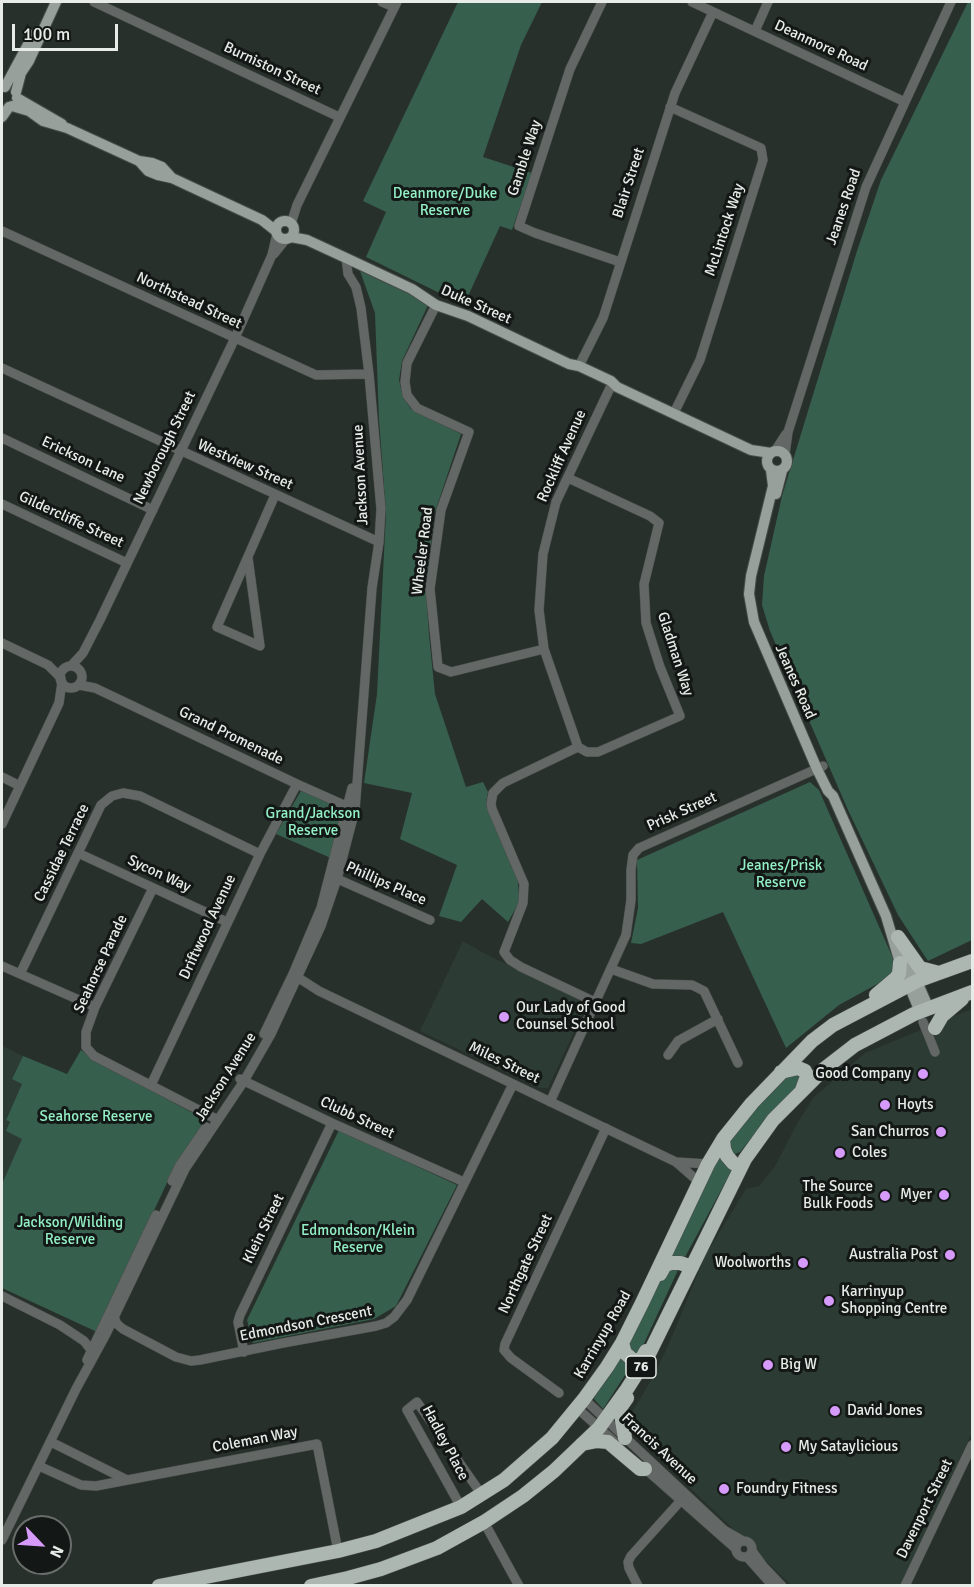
<!DOCTYPE html>
<style>
body{margin:0}
#map{position:relative;width:974px;height:1587px;overflow:hidden;background:#28302c;font-family:Signika,sans-serif}
canvas{display:block}
.frame{position:absolute;inset:0;border:3px solid #e7ece9;pointer-events:none}
.north{position:absolute;left:12px;top:1515px;width:60px;height:60px;box-sizing:border-box;background:#131715;border:2px solid #686c6a;border-radius:50%;rotate:115deg;font-size:16px;font-weight:700;line-height:24px;text-align:center;color:#e7ece9}
.north::after{content:'';display:block;margin:auto;width:21px;height:27px;background:#d69bfa;clip-path:polygon(50% 0,100% 100%,50% 72%,0 100%)}
.scale{position:absolute;left:12px;top:24px;width:106px;height:27px;box-sizing:border-box;border:3px solid #e7ece9;border-top:0;padding-left:8px;font-size:18px;line-height:21px;white-space:nowrap;color:#e7ece9;-webkit-text-stroke:4px #131715;paint-order:stroke}
</style>
<div id="map">
<canvas width="974" height="1587"></canvas>
<div class="frame"></div>
<div class="north">N</div>
<div class="scale">100 m</div>
</div>
<script>
const ctx = document.querySelector('canvas').getContext('2d');
ctx.lineJoin = 'round';
function fillPath(path, color) {
  ctx.fillStyle = color;
  ctx.fill(path, 'evenodd');
}
function toPath(rows) {
  const path = new Path2D();
  for (const r of rows) {
    if (r.length === 3) {
      path.moveTo(r[0] + r[2], r[1]);
      path.arc(r[0], r[1], r[2], 0, 2 * Math.PI);
      continue;
    }
    path.moveTo(r[0], r[1]);
    for (let i = 2; i < r.length; i += 2) path.lineTo(r[i], r[i + 1]);
  }
  return path;
}
function stroke(path, color, width, dash) {
  ctx.strokeStyle = color;
  ctx.lineWidth = width;
  ctx.lineCap = dash ? 'butt' : 'round';
  ctx.setLineDash(dash || []);
  ctx.stroke(path);
}
function write(font, color, halo, rows, align = 'center') {
  ctx.font = font + ' Signika,sans-serif';
  ctx.lineWidth = 6;
  ctx.setLineDash([]);
  ctx.textBaseline = 'middle';
  ctx.strokeStyle = halo;
  ctx.fillStyle = color;
  for (const [text, x, y, turn = 0] of rows) {
    ctx.save();
    ctx.translate(x, y);
    ctx.rotate((+turn || 0) * Math.PI / 180);
    ctx.textAlign = isNaN(turn) ? turn : align;
    if (halo) ctx.strokeText(text, 0, 0);
    ctx.fillText(text, 0, 0);
    ctx.restore();
  }
}
fillPath(toPath([
 [463,941,491,957,588,1002,548,1088,540,1088,420,1031],
 [972,1009,972,1432,901,1585,791,1585,630,1430,631,1414,653,1377,668,1346,705,1256,746,1189,759,1186,774,1168,798,1122,814,1097,865,1053],
 [2,1046,23,1056,12,1078,23,1083,6,1119,10,1122,23,1139,2,1184]
]), '#2c3b33');
fillPath(toPath([
 [458,2,542,2,521,45,483,157,532,173,512,230,500,226,464,305,366,257,386,212,363,201],
 [968,2,972,2,972,940,928,961,898,915,848,810,770,631,762,605,764,576,782,496,857,251,881,180],
 [360,271,429,303,402,361,399,380,403,397,411,409,461,434,434,515,426,590,429,635,435,694,466,787,483,782,488,792,486,802,517,876,520,901,508,922,482,899,461,922,439,916,457,865,400,839,412,793,364,783,377,694,386,513,379,420,375,313],
 [810,782,819,790,899,972,839,1005,786,1048,723,912,641,944,631,943,638,908,637,860],
 [302,789,345,809,333,859,276,834],
 [81,1050,92,1059,206,1120,173,1170,97,1332,2,1288,2,1184,22,1139,6,1131,10,1122,6,1120,22,1084,12,1079,23,1056,67,1074],
 [789,1072,801,1076,801,1082,786,1099,779,1104,740,1152,732,1155,727,1152,729,1137],
 [339,1130,457,1185,396,1306,374,1319,253,1343,247,1320],
 [717,1156,733,1168,684,1259,667,1258],
 [667,1267,679,1268,640,1352,603,1409,594,1399,598,1387]
]), '#375f4d');
const minor = toPath([
 [94,2,339,117],
 [382,2,394,7],
 [602,2,570,69,519,226,535,233,620,262],
 [692,2,905,102],
 [755,31,768,2],
 [670,107,761,148,763,160,700,360,674,413],
 [291,224,297,205,397,2],
 [2,231,316,375,369,374],
 [274,254,286,239],
 [436,305,407,363,405,382,407,395,417,408,469,432,441,510,430,589,438,667,451,672,544,649],
 [579,366,603,318,675,93,713,12],
 [2,368,379,542],
 [2,438,153,510],
 [775,451,786,434],
 [785,454,788,432,866,187,951,2],
 [568,478,650,516,659,523,644,584,646,623,660,667,680,716,598,752,587,752,578,747],
 [2,504,127,563],
 [248,558,260,646,217,627,275,495],
 [2,643,48,665,61,678],
 [71,666,83,653,100,620,235,338,272,255,277,234],
 [71,677,11],
 [79,685,95,688,297,784,353,809],
 [578,747,544,649,539,610,543,554,556,502,610,388],
 [578,747,503,783,493,793,491,803,492,809,524,884,523,903,504,952,510,960,521,967,595,1002],
 [2,777,20,786],
 [2,824,59,703,62,682],
 [78,853,227,922],
 [333,877,430,920],
 [153,888,95,1007,86,1032,86,1047,94,1056,218,1120],
 [2,966,95,1007],
 [611,969,653,984,692,985,704,991,738,1063],
 [20,974,101,805,112,796,123,793,140,796,260,854],
 [294,975,319,991,676,1162,699,1182],
 [923,1022,935,1052],
 [264,1034,293,974,321,908,352,788],
 [668,1055,678,1041,718,1019],
 [240,1079,332,1123,464,1182],
 [151,1085,260,854,297,784],
 [550,1102,626,935,631,900,631,870,633,855,639,848,823,766],
 [676,1162,708,1164],
 [172,1181,180,1165,206,1127],
 [2,1296,60,1325,84,1341,91,1350],
 [114,1317,117,1324,123,1329,176,1357,191,1361,200,1360,283,1343,376,1326,386,1323,394,1317,407,1300,513,1084],
 [244,1352,238,1322,240,1315,332,1123],
 [87,1360,156,1215],
 [559,1393,511,1358,504,1350,505,1344,606,1128],
 [584,1399,724,1530,743,1541],
 [577,1408,616,1443],
 [51,1442,127,1480],
 [39,1466,81,1485,96,1486,317,1444,338,1551],
 [642,1466,736,1549],
 [461,1507,407,1410,417,1402,482,1495],
 [484,1522,519,1586],
 [2,1540,76,1389,106,1334,185,1169,244,1081,271,1034,321,926,337,879,355,810,372,588,379,542,381,509,369,374,361,308,356,287,348,274,346,258],
 [744,1549,8],
 [752,1551,763,1566,782,1586],
 [747,1557,773,1586],
 [638,1586,629,1568,628,1562,631,1556,684,1497],
 [905,1586,972,1445]
]);
const major = toPath([
 [5,87,33,35],
 [16,92,21,73,29,61,56,2],
 [17,98,62,124],
 [12,106,29,111,43,121,67,128,139,161,152,163,162,167,172,178],
 [2,117,9,107],
 [139,161,148,171,158,175,172,178,262,220,276,231],
 [285,230,9],
 [291,237,307,240,346,258,412,289,436,305,468,316,569,364,579,366,611,381,617,387,751,450,771,453],
 [777,461,10],
 [771,470,773,486,751,576,749,594,754,622,817,769,828,791,833,796,886,916,900,963,920,1012],
 [776,494,782,471],
 [905,954,929,1009]
]);
const highway = toPath([
 [898,937,920,968,939,973],
 [876,995,896,978,899,974,900,963],
 [935,1028,942,1016,962,999],
 [781,1072,798,1068,805,1071,807,1076,802,1090],
 [723,1139,724,1149,727,1156,733,1163,741,1167],
 [660,1274,665,1265,671,1263,680,1263,692,1267],
 [622,1343,625,1353,633,1360,641,1360,646,1351],
 [625,1438,620,1408,627,1398],
 [582,1444,597,1441,608,1442,640,1469,645,1469],
 [159,1586,338,1551,376,1541,461,1507,504,1480,552,1438,584,1399,607,1367,622,1343,642,1303,708,1164,723,1139,752,1103,812,1041,833,1025,917,981,972,961],
 [311,1586,348,1578,381,1569,437,1548,484,1522,523,1496,554,1471,599,1428,627,1389,648,1356,745,1159,773,1120,824,1069,855,1045,914,1014,972,992]
]);
stroke(minor, '#474e4a', 10);
stroke(major, '#474e4a', 12);
stroke(highway, '#474e4a', 15);
stroke(minor, '#636765', 9);
stroke(major, '#98a09c', 10);
stroke(highway, '#adb7b2', 14);
for (const [x, y, r, color] of [
 [504,1017,6,"#d69bfa"],
 [923,1074,6,"#d69bfa"],
 [885,1105,6,"#d69bfa"],
 [941,1132,6,"#d69bfa"],
 [840,1153,6,"#d69bfa"],
 [944,1195,6,"#d69bfa"],
 [885,1196,6,"#d69bfa"],
 [950,1255,6,"#d69bfa"],
 [803,1263,6,"#d69bfa"],
 [829,1301,6,"#d69bfa"],
 [768,1365,6,"#d69bfa"],
 [835,1411,6,"#d69bfa"],
 [786,1447,6,"#d69bfa"],
 [724,1489,6,"#d69bfa"]
]) {
  const dot = new Path2D();
  dot.arc(x, y, r, 0, 2 * Math.PI);
  ctx.fillStyle = color;
  ctx.fill(dot);
  stroke(dot, '#131715', 2);
}
for (const [x, y, w] of [
 [641,1367,30]
]) {
  const box = new Path2D();
  box.roundRect(x - w / 2, y - 11, w, 22, 4.5);
  ctx.fillStyle = '#131715';
  ctx.fill(box);
  stroke(box, '#e7ece9', 1.5);
}
write('bold 14px', '#e7ece9', null, [
 ["76",641,1367]
]);
write('15px', '#e7ece9', '#131715', [
 ["Deanmore Road",821,46,25],
 ["Burniston Street",272,69,25],
 ["Gamble Way",525,158,-72],
 ["Blair Street",629,183,-72],
 ["Jeanes Road",844,207,-71],
 ["McLintock Way",725,230,-72],
 ["Northstead Street",189,301,25],
 ["Duke Street",476,305,24],
 ["Newborough Street",165,448,-64],
 ["Rockliff Avenue",562,456,-66],
 ["Erickson Lane",83,460,25],
 ["Westview Street",245,465,24],
 ["Jackson Avenue",361,475,-93],
 ["Gildercliffe Street",71,520,25],
 ["Wheeler Road",423,551,-83],
 ["Gladman Way",675,654,72],
 ["Jeanes Road",795,682,66],
 ["Grand Promenade",231,736,26],
 ["Prisk Street",682,812,-24],
 ["Cassidae Terrace",62,853,-64],
 ["Sycon Way",159,874,25],
 ["Phillips Place",386,884,24],
 ["Driftwood Avenue",208,927,-65],
 ["Seahorse Parade",101,964,-65],
 ["Miles Street",504,1063,26],
 ["Jackson Avenue",226,1077,-58],
 ["Clubb Street",357,1118,25],
 ["Klein Street",264,1229,-64],
 ["Northgate Street",526,1264,-65],
 ["Edmondson Crescent",306,1324,-11],
 ["Karrinyup Road",603,1335,-60],
 ["Coleman Way",255,1440,-11],
 ["Hadley Place",445,1443,62],
 ["Francis Avenue",659,1449,43],
 ["Davenport Street",925,1509,-64]
]);
write('15px', '#93efc5', '#131715', [
 ["Deanmore/Duke",445,194],
 ["Reserve",445,211],
 ["Grand/Jackson",313,814],
 ["Reserve",313,831],
 ["Jeanes/Prisk",781,866],
 ["Reserve",781,883],
 ["Seahorse Reserve",96,1117],
 ["Jackson/Wilding",70,1223],
 ["Reserve",70,1240],
 ["Edmondson/Klein",358,1231],
 ["Reserve",358,1248]
]);
write('15px', '#e7ece9', '#131715', [
 ["Our Lady of Good",516,1008],
 ["Counsel School",516,1025],
 ["Good Company",911,1074,"right"],
 ["Hoyts",897,1105],
 ["San Churros",929,1132,"right"],
 ["Coles",852,1153],
 ["The Source",873,1187,"right"],
 ["Bulk Foods",873,1204,"right"],
 ["Myer",932,1195,"right"],
 ["Australia Post",938,1255,"right"],
 ["Woolworths",791,1263,"right"],
 ["Karrinyup",841,1292],
 ["Shopping Centre",841,1309],
 ["Big W",780,1365],
 ["David Jones",847,1411],
 ["My Sataylicious",798,1447],
 ["Foundry Fitness",736,1489]
], 'left');
</script>
